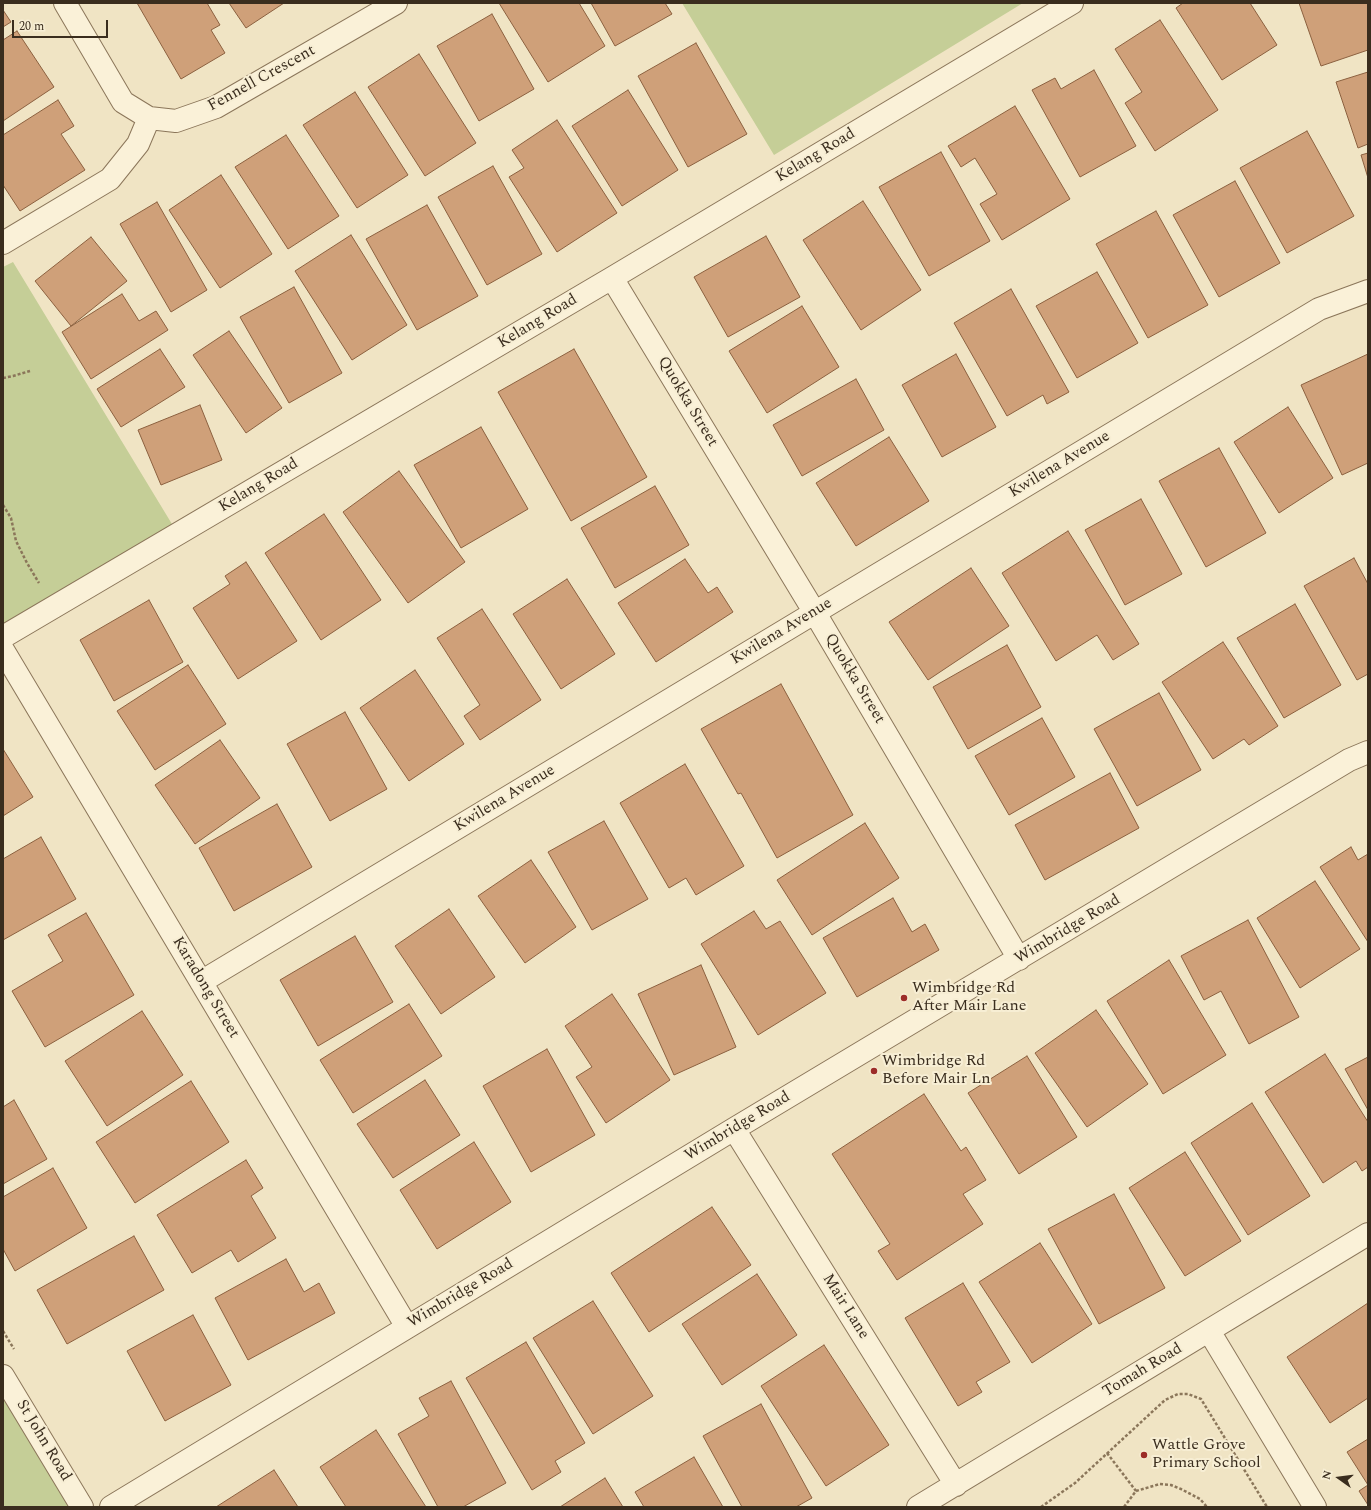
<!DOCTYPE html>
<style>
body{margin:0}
#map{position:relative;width:1371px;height:1510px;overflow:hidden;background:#f0e4c4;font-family:Spectral,serif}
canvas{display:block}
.frame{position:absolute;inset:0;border:4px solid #3a2d1e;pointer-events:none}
.north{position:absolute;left:1319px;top:1458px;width:40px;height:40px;-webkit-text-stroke:3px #f7eed4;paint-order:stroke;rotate:284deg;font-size:11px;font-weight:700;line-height:16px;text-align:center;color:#3a2d1e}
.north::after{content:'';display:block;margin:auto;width:14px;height:18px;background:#3a2d1e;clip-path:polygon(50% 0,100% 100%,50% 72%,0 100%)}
.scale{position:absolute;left:12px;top:20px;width:96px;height:18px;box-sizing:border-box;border:2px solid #3a2d1e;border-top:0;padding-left:5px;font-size:12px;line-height:14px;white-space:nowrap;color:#3a2d1e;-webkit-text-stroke:3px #f7eed4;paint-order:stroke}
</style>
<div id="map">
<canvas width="1371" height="1510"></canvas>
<div class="frame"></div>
<div class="north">N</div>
<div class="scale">20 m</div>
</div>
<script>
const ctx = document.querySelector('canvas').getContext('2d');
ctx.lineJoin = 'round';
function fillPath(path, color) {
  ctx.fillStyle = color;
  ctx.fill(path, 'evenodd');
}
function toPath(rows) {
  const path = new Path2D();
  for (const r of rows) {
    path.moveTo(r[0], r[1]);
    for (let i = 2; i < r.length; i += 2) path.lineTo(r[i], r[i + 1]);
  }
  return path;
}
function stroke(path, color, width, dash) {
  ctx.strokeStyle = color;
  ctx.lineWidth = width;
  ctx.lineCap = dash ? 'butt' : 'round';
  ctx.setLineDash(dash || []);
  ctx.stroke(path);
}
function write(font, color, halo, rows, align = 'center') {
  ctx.font = font + ' Spectral,serif';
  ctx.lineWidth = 4;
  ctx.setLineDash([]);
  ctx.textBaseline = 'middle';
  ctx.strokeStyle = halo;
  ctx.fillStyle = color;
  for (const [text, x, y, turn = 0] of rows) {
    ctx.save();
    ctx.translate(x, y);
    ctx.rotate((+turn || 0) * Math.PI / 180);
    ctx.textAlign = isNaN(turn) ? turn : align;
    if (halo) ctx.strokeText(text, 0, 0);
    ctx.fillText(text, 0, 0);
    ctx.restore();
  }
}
fillPath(toPath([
 [682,3,1023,3,774,155],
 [13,262,178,534,3,639,3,267],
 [3,1371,91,1507,3,1507]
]), '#c5ce97');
const building = toPath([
 [137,3,207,3,220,25,211,30,225,53,181,79,137,3],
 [229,3,284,3,246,28,229,3],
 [499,3,579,3,605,46,548,82,499,3],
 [591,3,665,3,672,14,615,46,591,3],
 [1183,3,1250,3,1277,45,1222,80,1176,8,1183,3],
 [1299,3,1368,3,1368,50,1321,66,1299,3],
 [3,10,11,22,3,27,3,10],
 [492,14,534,89,479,121,437,46,492,14],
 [1160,20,1218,110,1155,151,1125,103,1142,92,1115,49,1160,20],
 [17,31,54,87,3,121,3,40,17,31],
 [696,43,747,134,688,167,638,76,696,43],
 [419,54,476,143,425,176,368,87,419,54],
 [1094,70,1136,146,1080,177,1032,90,1055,78,1061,89,1094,70],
 [1368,72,1368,144,1358,148,1336,82,1368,72],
 [628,90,678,170,622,206,572,126,628,90],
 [355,92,408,175,357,208,303,125,355,92],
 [58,100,74,126,61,134,85,170,20,211,3,185,3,135,58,100],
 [1015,106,1070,199,1002,240,980,204,997,194,975,158,961,167,948,146,1015,106],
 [557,120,617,213,557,252,509,177,524,168,512,150,557,120],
 [1307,131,1354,216,1287,253,1240,168,1307,131],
 [286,135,339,216,288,249,235,167,286,135],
 [941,152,990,241,929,276,879,187,941,152],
 [1368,153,1368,178,1361,155,1368,153],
 [493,166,542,254,487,285,438,197,493,166],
 [221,175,272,254,220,288,169,210,221,175],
 [1235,181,1280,263,1219,297,1173,215,1235,181],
 [863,201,921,290,861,330,803,240,863,201],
 [157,202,207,290,171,312,120,224,157,202],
 [427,205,478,296,417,330,366,239,427,205],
 [1156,211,1208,305,1148,338,1096,244,1156,211],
 [351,235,407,325,352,360,295,271,351,235],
 [766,236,800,297,728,337,694,277,766,236],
 [91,237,127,281,71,326,35,281,91,237],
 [1097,272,1138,343,1077,378,1036,306,1097,272],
 [294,287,342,373,289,403,240,317,294,287],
 [1011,289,1069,392,1047,404,1043,395,1007,416,954,323,1011,289],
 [122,294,139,321,156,311,168,330,91,379,62,332,122,294],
 [802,306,839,367,767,413,729,351,802,306],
 [229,331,282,408,246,433,193,355,229,331],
 [160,349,185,387,121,427,97,389,160,349],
 [574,349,647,477,571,521,498,392,574,349],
 [956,354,996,427,942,457,902,385,956,354],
 [1368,354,1368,463,1342,475,1301,385,1368,354],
 [856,379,884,430,802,476,773,425,856,379],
 [200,405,222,460,161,485,138,430,200,405],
 [1288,407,1333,478,1279,513,1234,442,1288,407],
 [481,427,528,509,461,548,414,465,481,427],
 [889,437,929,501,856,546,816,483,889,437],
 [1219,448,1266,533,1206,567,1159,481,1219,448],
 [399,471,465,562,408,603,343,512,399,471],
 [655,486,689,545,615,588,581,528,655,486],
 [1141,499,1182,574,1125,605,1085,530,1141,499],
 [324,514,381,600,321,640,265,553,324,514],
 [1068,531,1139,644,1113,660,1097,635,1056,661,1002,573,1068,531],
 [1354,558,1368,584,1368,674,1357,680,1304,586,1354,558],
 [685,559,708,593,717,587,733,612,656,662,618,603,685,559],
 [246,562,297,641,238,679,193,608,230,584,225,576,246,562],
 [971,568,1009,626,928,680,889,622,971,568],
 [567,579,615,654,561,689,513,614,567,579],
 [149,600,183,662,114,701,80,640,149,600],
 [1295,604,1341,685,1284,718,1237,638,1295,604],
 [482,609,541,700,480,740,464,716,480,705,437,638,482,609],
 [1223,642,1278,726,1249,745,1244,739,1213,759,1162,682,1223,642],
 [1007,645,1041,707,968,749,933,687,1007,645],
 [188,665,226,724,155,770,117,711,188,665],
 [415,670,464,744,409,781,360,708,415,670],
 [781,684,853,815,777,858,741,793,738,794,701,729,781,684],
 [1159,693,1201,770,1137,806,1094,729,1159,693],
 [345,712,387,789,330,821,287,744,345,712],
 [1042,718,1075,777,1009,815,975,756,1042,718],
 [220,740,260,798,195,844,155,785,220,740],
 [3,749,33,797,3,816,3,749],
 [685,764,744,866,696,895,686,878,669,888,620,803,685,764],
 [1110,773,1139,828,1045,880,1015,825,1110,773],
 [277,804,312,867,234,911,199,848,277,804],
 [604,821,648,899,592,930,548,852,604,821],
 [865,823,899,878,812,935,777,880,865,823],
 [41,837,76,899,3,940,3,859,41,837],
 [1351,847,1358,860,1368,854,1368,942,1320,867,1351,847],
 [531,860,576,927,525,963,478,896,531,860],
 [1315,881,1360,949,1300,988,1257,918,1315,881],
 [893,898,912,932,925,924,939,950,857,997,823,938,893,898],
 [449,909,495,977,441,1014,395,946,449,909],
 [754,911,766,929,780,921,826,993,758,1035,701,944,754,911],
 [86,913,134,995,45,1047,12,991,63,961,48,935,86,913],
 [1248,920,1299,1017,1249,1044,1221,991,1204,1000,1181,956,1248,920],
 [355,936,393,1002,318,1046,280,980,355,936],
 [1169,960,1226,1055,1163,1094,1107,1001,1169,960],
 [701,965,736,1047,674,1075,638,994,701,965],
 [612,994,670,1080,606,1123,576,1077,592,1067,565,1026,612,994],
 [409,1004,442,1056,353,1113,320,1060,409,1004],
 [1096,1010,1148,1084,1087,1127,1035,1053,1096,1010],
 [142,1011,183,1075,107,1126,65,1061,142,1011],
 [547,1049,595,1135,531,1172,483,1086,547,1049],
 [1325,1054,1368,1122,1368,1167,1362,1171,1356,1161,1323,1183,1265,1092,1325,1054],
 [1027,1056,1077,1137,1019,1174,968,1093,1027,1056],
 [1368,1057,1368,1110,1345,1069,1368,1057],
 [425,1080,460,1135,393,1178,357,1124,425,1080],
 [191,1081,229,1142,135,1203,96,1142,191,1081],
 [924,1094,961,1151,966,1147,986,1180,963,1194,983,1224,897,1280,878,1251,890,1244,832,1154,924,1094],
 [14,1100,47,1159,3,1184,3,1107,14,1100],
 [1252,1103,1310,1196,1248,1235,1191,1143,1252,1103],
 [474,1142,511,1202,437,1249,400,1190,474,1142],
 [1185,1152,1241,1241,1185,1276,1129,1188,1185,1152],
 [246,1160,263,1188,251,1196,276,1238,238,1262,231,1250,192,1273,157,1215,246,1160],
 [53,1168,87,1228,15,1271,3,1249,3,1197,53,1168],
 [1114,1194,1165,1288,1099,1324,1048,1229,1114,1194],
 [712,1207,751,1265,649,1332,611,1273,712,1207],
 [134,1236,164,1290,67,1344,37,1290,134,1236],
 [1040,1243,1092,1324,1032,1363,979,1282,1040,1243],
 [286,1259,304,1292,319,1283,335,1313,248,1360,215,1298,286,1259],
 [757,1274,797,1335,722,1385,682,1324,757,1274],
 [963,1283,1010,1362,976,1382,982,1392,958,1406,905,1318,963,1283],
 [593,1301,653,1396,593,1434,533,1338,593,1301],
 [1368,1303,1368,1398,1330,1423,1287,1357,1368,1303],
 [193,1315,231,1385,165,1421,127,1351,193,1315],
 [526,1342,585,1443,555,1461,561,1472,532,1490,466,1378,526,1342],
 [824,1345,889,1445,826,1486,761,1386,824,1345],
 [451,1381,506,1483,463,1507,438,1507,398,1434,429,1416,419,1398,451,1381],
 [761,1404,812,1498,796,1507,742,1507,703,1436,761,1404],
 [376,1430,426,1507,346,1507,320,1467,376,1430],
 [1368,1439,1368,1485,1347,1452,1368,1439],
 [694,1457,723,1507,644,1507,635,1492,694,1457],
 [274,1470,298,1507,216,1507,274,1470],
 [605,1478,623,1507,560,1507,605,1478],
 [1368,1485,1368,1505,1359,1491,1368,1485]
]);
fillPath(building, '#cfa079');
stroke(building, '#8b603f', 1);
const minor = toPath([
 [65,3,123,102,149,118],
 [3,243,110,179,138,144,149,118,176,121,216,107,396,3],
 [612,278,815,613,1019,959],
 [3,637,612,278,1072,3],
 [3,650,407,1327],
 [201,982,1319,309,1368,291],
 [734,1129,956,1485],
 [1209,1331,1315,1507],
 [3,1376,82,1507],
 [111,1507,734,1129,1349,760,1368,752],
 [918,1507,1368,1234]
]);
stroke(minor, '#8b765a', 24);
stroke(toPath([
 [3,378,13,376,30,371],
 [3,505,11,518,16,541,27,563,39,583],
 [3,1331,14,1349],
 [1107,1453,1136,1491],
 [1041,1507,1075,1483,1165,1400,1178,1394,1188,1394,1201,1399,1267,1507],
 [1124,1507,1136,1491,1160,1484,1171,1485,1181,1489,1200,1499,1207,1507]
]), '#8b765a', 2.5, [3, 2]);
stroke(minor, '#faf1d8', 22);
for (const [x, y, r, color] of [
 [904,998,4,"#9c2c28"],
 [874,1071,4,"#9c2c28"],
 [1144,1455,4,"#9c2c28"]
]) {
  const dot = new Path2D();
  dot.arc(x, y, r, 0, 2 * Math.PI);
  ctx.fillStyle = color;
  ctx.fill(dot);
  stroke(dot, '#f7eed4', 1.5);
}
write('16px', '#3a2d1e', '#f7eed4', [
 ["Fennell Crescent",262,79,-29],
 ["Kelang Road",816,156,-31],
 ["Kelang Road",538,322,-31],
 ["Quokka Street",687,402,59],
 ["Kwilena Avenue",1060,465,-31],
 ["Kelang Road",259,486,-31],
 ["Kwilena Avenue",782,632,-31],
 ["Quokka Street",854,679,59],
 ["Kwilena Avenue",505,799,-31],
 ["Wimbridge Road",1068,930,-31],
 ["Karadong Street",205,988,59],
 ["Wimbridge Road",738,1127,-31],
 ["Wimbridge Road",461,1294,-31],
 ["Mair Lane",845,1307,58],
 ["Tomah Road",1143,1371,-31],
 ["St John Road",43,1441,59]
]);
write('16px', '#3a2d1e', '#f7eed4', [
 ["Wimbridge Rd",912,989],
 ["After Mair Lane",912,1007],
 ["Wimbridge Rd",882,1062],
 ["Before Mair Ln",882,1080],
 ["Wattle Grove",1152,1446],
 ["Primary School",1152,1464]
], 'left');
</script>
